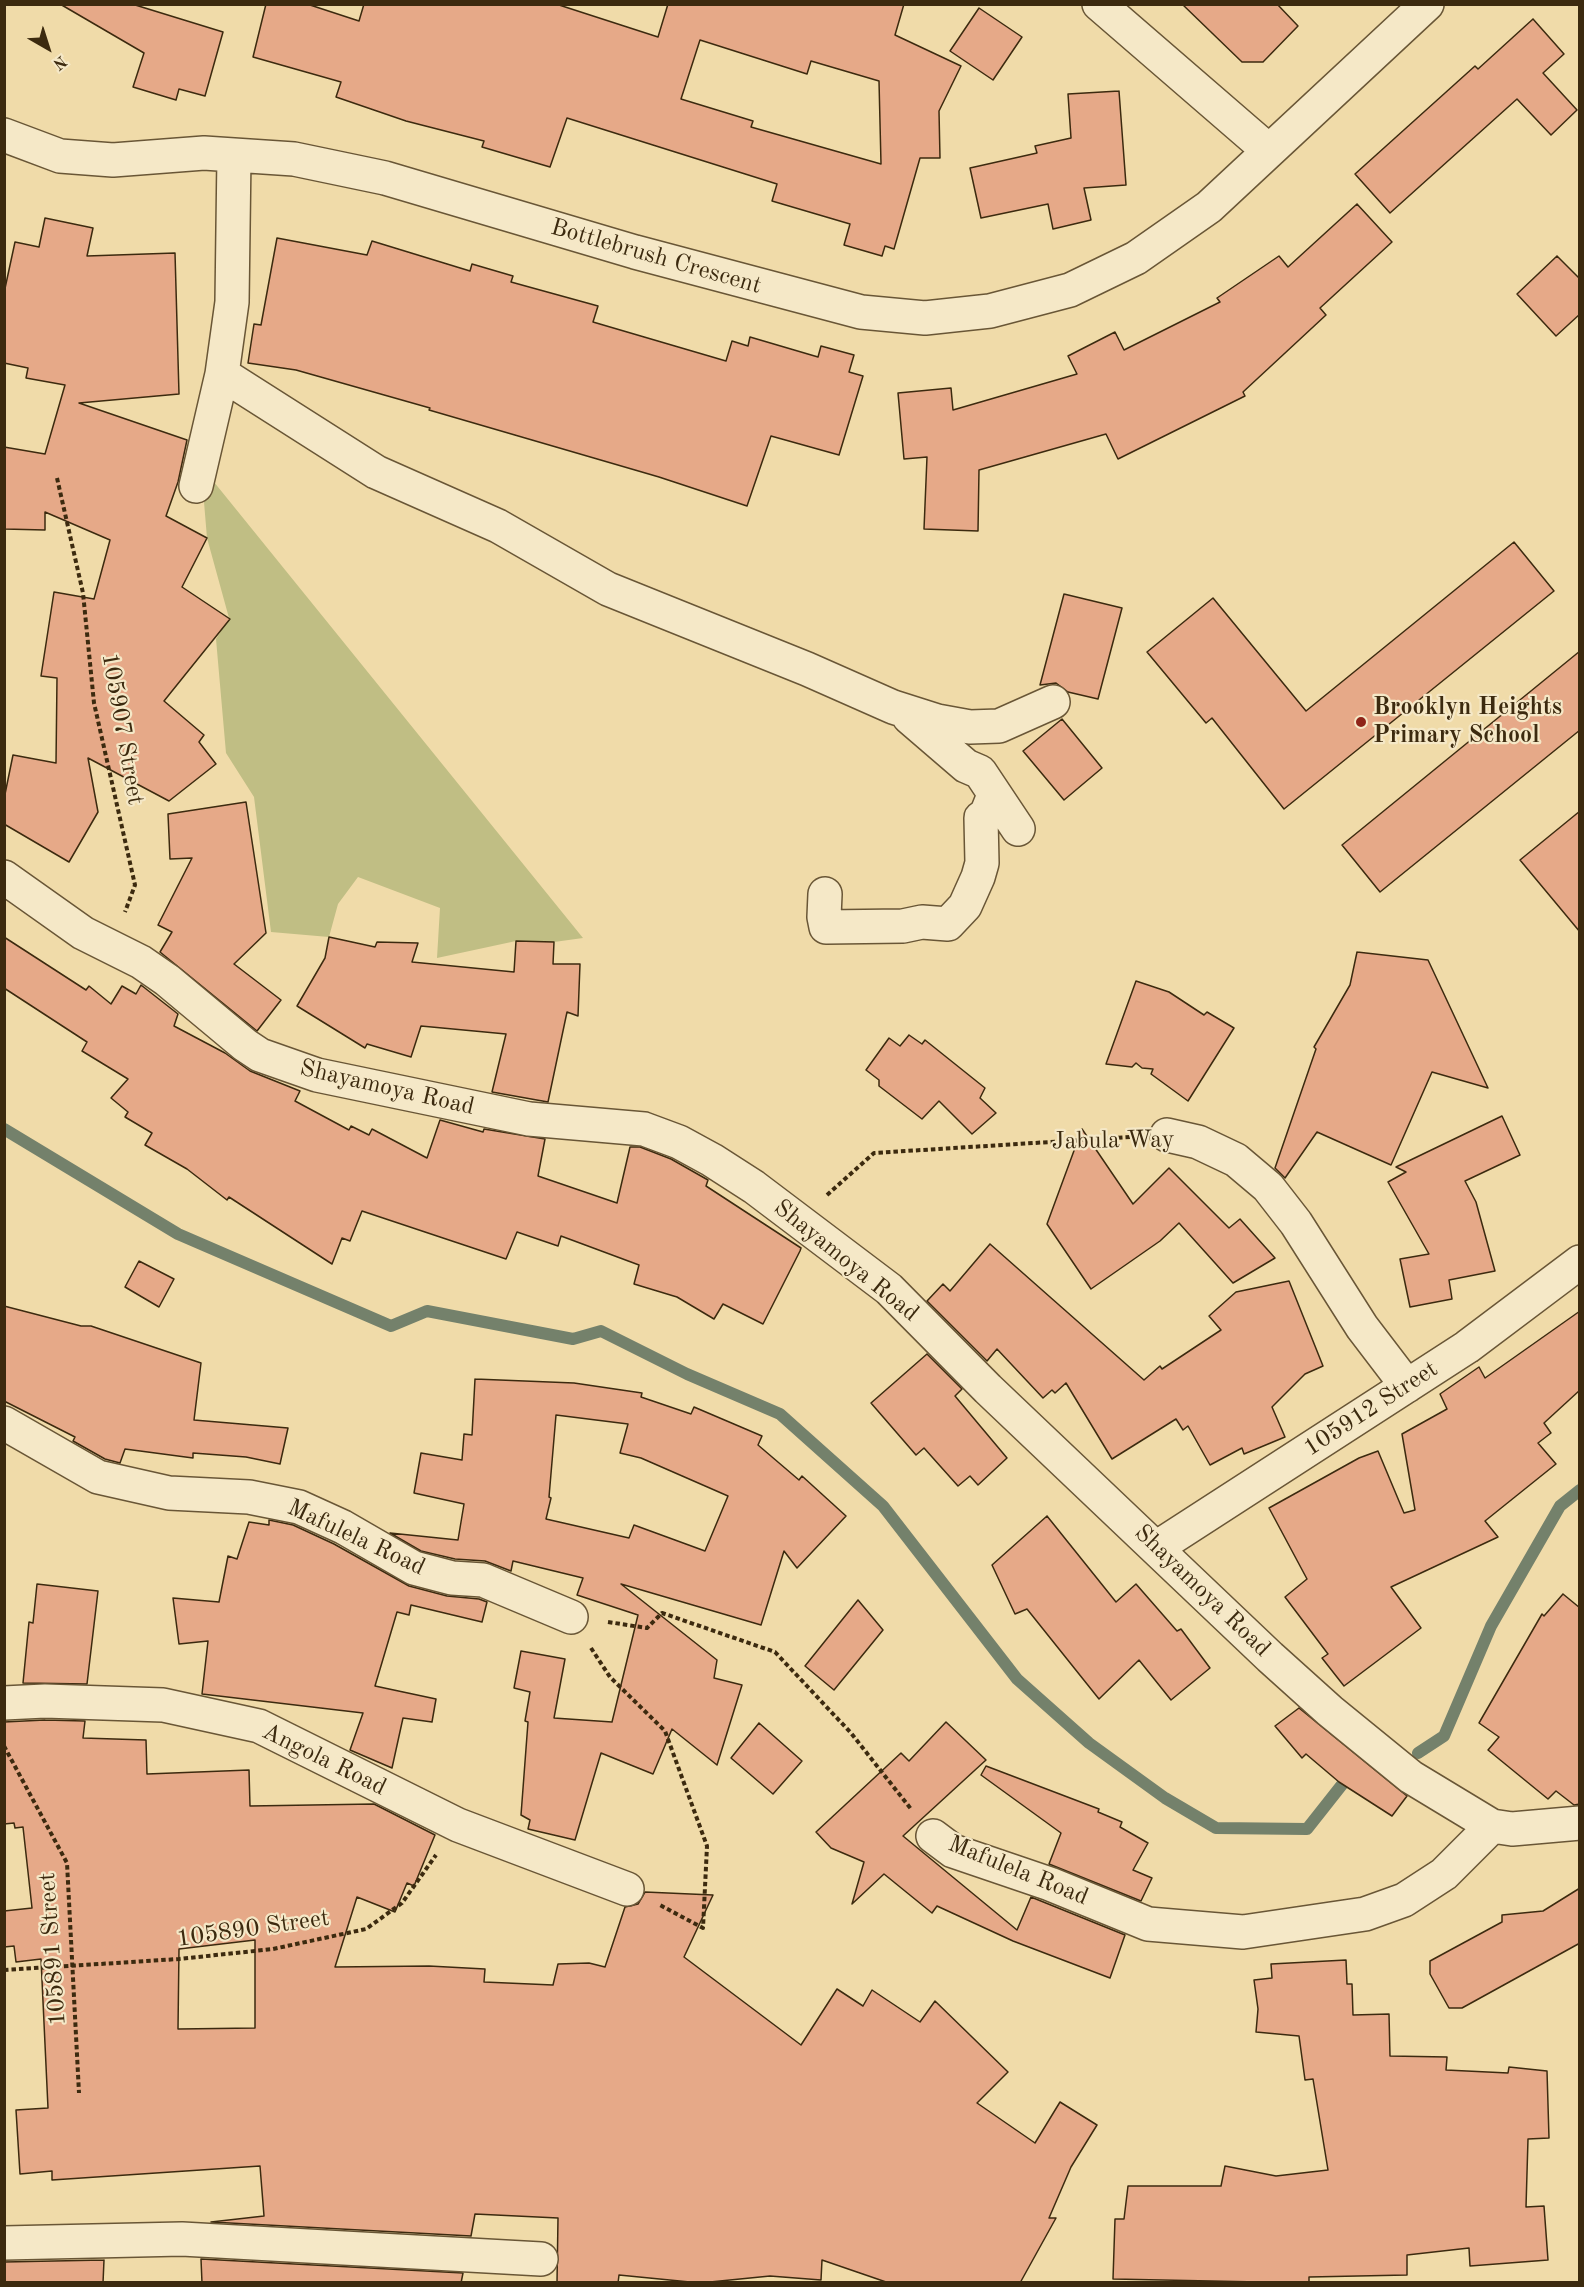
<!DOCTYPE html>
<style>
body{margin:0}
#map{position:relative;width:1584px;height:2287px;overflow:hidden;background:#f0dba9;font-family:"Old Standard TT",serif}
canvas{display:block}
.frame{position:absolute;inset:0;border:6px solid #3c2a0f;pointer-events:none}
.north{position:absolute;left:18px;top:18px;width:60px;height:60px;-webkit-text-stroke:4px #f5e8c7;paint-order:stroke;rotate:141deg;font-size:16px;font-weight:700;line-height:24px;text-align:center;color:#3c2a0f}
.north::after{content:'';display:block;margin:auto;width:21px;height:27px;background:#3c2a0f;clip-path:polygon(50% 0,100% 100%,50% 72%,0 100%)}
</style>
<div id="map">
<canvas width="1584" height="2287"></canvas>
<div class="frame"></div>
<div class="north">N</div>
</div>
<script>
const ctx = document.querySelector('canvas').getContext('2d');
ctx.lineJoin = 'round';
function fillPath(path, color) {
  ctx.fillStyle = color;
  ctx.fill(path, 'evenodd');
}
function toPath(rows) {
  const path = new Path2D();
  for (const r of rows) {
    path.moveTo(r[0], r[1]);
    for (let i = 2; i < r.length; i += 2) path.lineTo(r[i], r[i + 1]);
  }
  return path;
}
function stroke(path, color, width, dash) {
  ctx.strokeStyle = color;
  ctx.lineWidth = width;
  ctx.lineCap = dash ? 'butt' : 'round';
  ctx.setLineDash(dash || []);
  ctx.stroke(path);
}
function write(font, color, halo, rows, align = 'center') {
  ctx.font = font + ' "Old Standard TT",serif';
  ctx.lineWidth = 4.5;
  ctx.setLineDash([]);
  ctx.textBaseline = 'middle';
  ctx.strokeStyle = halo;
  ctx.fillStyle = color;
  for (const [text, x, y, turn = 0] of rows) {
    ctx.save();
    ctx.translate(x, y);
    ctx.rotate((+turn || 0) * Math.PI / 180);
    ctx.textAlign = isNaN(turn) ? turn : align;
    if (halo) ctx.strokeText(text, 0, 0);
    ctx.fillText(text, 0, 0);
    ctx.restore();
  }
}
fillPath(toPath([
 [201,466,583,938,554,942,516,941,437,958,440,908,358,877,338,904,329,937,271,932,254,797,226,753,216,639,229,618,207,538]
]), '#c0be84');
stroke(toPath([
 [4,1129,178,1234,391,1326,427,1311,573,1339,601,1331,687,1374,780,1414,883,1506,1017,1679,1089,1743,1165,1798,1216,1828,1307,1829,1352,1772],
 [1418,1753,1444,1736,1491,1626,1560,1506,1580,1490]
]), '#74816b', 12);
const building = toPath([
 [60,4,132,4,223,32,205,96,179,89,176,100,133,87,144,53,60,4],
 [266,4,307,4,359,21,364,4,556,4,658,37,668,4,904,4,895,35,961,66,939,111,940,158,920,158,894,249,885,246,882,256,844,245,850,224,772,201,777,184,567,118,550,167,482,147,484,141,406,121,336,97,341,82,253,57,266,4],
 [700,40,807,74,811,61,879,81,881,164,751,127,753,121,681,99,700,40],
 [1182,4,1277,4,1298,26,1263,62,1242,62,1182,4],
 [979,8,1022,37,993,80,950,51,979,8],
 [1533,19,1564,54,1543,73,1577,110,1551,135,1517,99,1390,213,1355,174,1475,66,1478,69,1533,19],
 [1119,91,1126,185,1084,188,1091,220,1053,229,1048,204,981,218,970,168,1037,153,1035,146,1071,138,1068,94,1119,91],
 [1357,204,1392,242,1320,308,1326,315,1243,392,1245,396,1118,459,1106,434,979,470,978,531,924,529,927,457,904,459,898,393,951,388,953,410,1077,374,1068,356,1115,332,1124,350,1220,302,1217,298,1279,256,1288,267,1357,204],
 [45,218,93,228,87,256,175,253,179,394,79,403,187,440,178,482,166,516,207,538,182,587,230,619,164,701,204,735,199,742,216,764,169,801,88,758,98,812,69,862,4,824,4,799,13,755,56,763,57,678,41,676,54,592,94,599,110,540,45,512,45,530,4,529,4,447,45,454,65,385,26,378,28,368,4,363,4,293,15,242,39,247,45,218],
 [277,238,367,255,372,241,470,271,472,264,513,276,511,282,598,306,593,322,726,361,732,341,748,346,750,337,818,357,821,346,854,355,849,372,863,376,839,455,771,436,747,506,659,477,429,410,430,408,296,370,248,363,254,324,261,325,277,238],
 [1557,256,1580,279,1580,314,1556,336,1517,294,1557,256],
 [1514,542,1554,591,1284,809,1212,718,1206,723,1147,652,1213,598,1306,711,1514,542],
 [1064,594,1122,608,1098,699,1068,692,1056,683,1040,685,1064,594],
 [1580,651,1580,730,1380,892,1342,845,1580,651],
 [1062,719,1102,768,1064,800,1023,751,1062,719],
 [246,802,266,933,234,964,281,1000,257,1031,160,952,172,932,158,925,192,858,170,859,168,814,246,802],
 [1580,811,1580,932,1520,860,1580,811],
 [4,937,86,990,89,986,111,1004,122,986,136,994,141,985,178,1014,174,1026,225,1053,250,1071,300,1091,295,1101,349,1130,351,1126,369,1135,372,1129,427,1158,440,1120,483,1132,484,1129,545,1139,538,1176,617,1203,630,1147,640,1147,671,1159,708,1180,706,1186,801,1248,800,1251,763,1324,723,1304,714,1319,677,1297,634,1284,639,1265,561,1236,558,1246,517,1232,506,1259,362,1211,350,1241,342,1238,332,1264,229,1197,227,1200,187,1169,145,1145,152,1133,125,1117,128,1112,111,1098,128,1079,82,1051,87,1042,4,988,4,937],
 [329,937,375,947,377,942,418,943,412,962,514,972,516,941,554,942,553,964,580,964,578,1016,567,1012,548,1102,492,1092,506,1034,421,1026,411,1057,367,1044,365,1048,297,1006,325,958,329,937],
 [1357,952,1428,960,1488,1088,1432,1072,1391,1165,1317,1132,1285,1178,1275,1168,1316,1049,1314,1047,1350,985,1357,952],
 [1136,981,1169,992,1204,1015,1207,1012,1234,1028,1188,1101,1151,1074,1153,1069,1142,1068,1136,1063,1132,1067,1106,1064,1136,981],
 [909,1035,922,1044,925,1040,985,1088,980,1098,996,1113,972,1134,939,1101,922,1119,879,1086,879,1080,866,1070,889,1038,900,1046,909,1035],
 [1502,1116,1520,1155,1465,1181,1476,1202,1495,1271,1449,1280,1452,1299,1410,1307,1400,1259,1429,1254,1388,1182,1406,1172,1396,1167,1502,1116],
 [1082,1129,1133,1204,1169,1168,1229,1228,1240,1219,1275,1258,1233,1283,1179,1223,1160,1241,1091,1289,1047,1224,1082,1129],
 [990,1244,1144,1380,1160,1366,1162,1369,1221,1330,1209,1316,1236,1292,1289,1281,1323,1366,1305,1374,1272,1407,1285,1437,1244,1454,1242,1448,1210,1465,1188,1426,1183,1430,1176,1419,1112,1459,1066,1383,1055,1393,1052,1390,1043,1398,997,1349,987,1361,927,1301,943,1284,950,1291,990,1244],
 [139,1261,174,1279,159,1307,125,1287,139,1261],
 [4,1306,81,1326,91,1326,201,1363,194,1420,288,1428,280,1464,246,1457,193,1453,193,1458,125,1449,120,1463,105,1459,73,1441,75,1437,4,1401,4,1306],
 [1580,1311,1580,1390,1544,1423,1551,1433,1538,1443,1556,1464,1485,1521,1498,1537,1391,1587,1421,1628,1344,1686,1322,1658,1328,1654,1285,1597,1307,1579,1269,1508,1359,1458,1378,1451,1404,1513,1415,1510,1402,1434,1447,1409,1440,1394,1479,1367,1485,1378,1580,1311],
 [927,1354,962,1389,955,1396,1007,1458,978,1485,970,1476,958,1486,924,1448,916,1455,871,1403,927,1354],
 [475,1379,574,1383,642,1393,641,1397,691,1414,694,1407,762,1436,758,1445,799,1480,802,1476,846,1516,797,1568,784,1551,761,1625,621,1584,717,1660,714,1678,742,1685,717,1765,672,1729,653,1774,601,1753,575,1840,528,1829,530,1820,521,1815,528,1722,525,1721,530,1692,514,1688,521,1651,565,1659,554,1718,612,1722,638,1615,577,1595,583,1578,513,1561,511,1571,485,1561,455,1559,421,1551,390,1533,458,1540,464,1504,414,1493,421,1453,462,1460,464,1434,472,1435,475,1379],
 [556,1415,628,1424,620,1453,641,1458,728,1496,705,1551,634,1525,629,1538,546,1519,551,1498,549,1497,556,1415],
 [1047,1516,1116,1602,1136,1584,1177,1631,1181,1629,1210,1668,1171,1700,1139,1660,1099,1699,1027,1609,1015,1614,992,1565,1047,1516],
 [269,1520,293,1525,334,1544,409,1586,447,1596,479,1599,487,1602,482,1622,411,1605,409,1615,397,1612,375,1686,436,1699,432,1722,403,1718,392,1768,350,1750,363,1713,202,1694,208,1641,179,1644,173,1598,219,1602,228,1556,237,1559,249,1522,269,1525,269,1520],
 [37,1584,98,1591,87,1684,23,1683,29,1622,33,1623,37,1584],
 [1563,1594,1580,1608,1580,1804,1574,1805,1556,1791,1548,1799,1488,1750,1499,1737,1479,1723,1542,1614,1544,1616,1563,1594],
 [858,1600,883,1630,834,1690,805,1666,858,1600],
 [1299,1708,1407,1796,1392,1816,1339,1782,1306,1754,1302,1758,1275,1726,1299,1708],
 [45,1720,85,1721,83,1738,146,1740,147,1774,249,1770,250,1806,374,1804,435,1835,414,1886,407,1883,395,1912,357,1897,335,1967,429,1966,485,1969,484,1982,553,1985,558,1964,589,1963,605,1967,625,1907,638,1904,645,1892,713,1895,684,1957,801,2045,837,1989,863,2006,872,1990,920,2022,935,2001,1008,2072,977,2103,1035,2143,1060,2102,1097,2125,1071,2167,1049,2218,1056,2218,1020,2283,889,2283,822,2260,821,2280,770,2276,700,2283,619,2275,618,2283,557,2283,558,2218,475,2214,471,2236,211,2222,264,2216,260,2166,52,2180,52,2171,20,2174,16,2110,48,2108,41,1959,16,1962,14,1946,4,1947,4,1911,32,1908,23,1827,15,1828,14,1823,4,1824,4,1722,45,1720],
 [255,1940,255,2028,178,2029,179,1949,255,1940],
 [946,1722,986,1760,903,1836,1017,1930,1031,1897,1125,1935,1110,1978,1013,1941,937,1906,932,1913,884,1874,852,1904,864,1862,831,1848,816,1832,901,1753,909,1761,946,1722],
 [759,1723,802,1761,773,1794,731,1758,759,1723],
 [986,1766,1099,1809,1098,1812,1122,1822,1120,1827,1148,1843,1133,1870,1152,1878,1141,1901,1049,1864,1061,1833,981,1775,986,1766],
 [1580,1888,1580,1943,1462,2008,1449,2008,1430,1974,1430,1961,1502,1922,1502,1915,1543,1911,1580,1888],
 [1346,1960,1347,1984,1352,1984,1353,2015,1389,2014,1390,2056,1447,2057,1446,2070,1508,2073,1509,2067,1547,2071,1549,2138,1528,2139,1526,2207,1544,2206,1548,2260,1470,2266,1469,2248,1407,2255,1407,2275,1309,2277,1309,2283,1113,2279,1115,2219,1124,2219,1128,2186,1221,2186,1225,2166,1276,2176,1328,2170,1313,2079,1305,2080,1299,2036,1256,2032,1258,2009,1254,1980,1272,1978,1271,1964,1346,1960],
 [201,2259,463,2273,461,2283,202,2283,201,2259],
 [104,2260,103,2283,4,2283,4,2262,104,2260]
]);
fillPath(building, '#e6a988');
stroke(building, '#3c2a0f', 1.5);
const minor = toPath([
 [1099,4,1269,151],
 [4,135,60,156,113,160,204,153,294,159,385,178,635,252,861,312,925,318,990,311,1070,290,1136,258,1209,207,1427,4],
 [222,374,376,472,498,526,608,589,807,669,893,707,937,721,970,727,999,726,1053,702],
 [196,486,222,374,232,302,234,155],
 [909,717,966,766,980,772,1018,829],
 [4,877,83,933,141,962,167,980,245,1045,260,1055,317,1075,529,1119,644,1129,679,1142,712,1160,754,1187,889,1289,988,1389,1270,1657,1330,1711,1411,1777,1492,1826,1512,1829,1580,1823],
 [825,894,824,917,826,927,903,926,922,922,948,924,965,906,978,877,982,863,981,818,986,815,994,795],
 [1167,1135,1198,1142,1236,1160,1268,1187,1296,1223,1362,1327,1407,1386],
 [4,1423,98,1477,169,1493,249,1497,299,1507,343,1527,414,1568,452,1578,483,1580,571,1617],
 [1156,1548,1467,1347,1580,1262],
 [4,1703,45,1701,163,1705,259,1726,458,1825,627,1889],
 [933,1836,953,1851,1050,1884,1148,1924,1243,1932,1365,1914,1404,1900,1444,1874,1492,1826],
 [4,2243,182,2239,541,2259]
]);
stroke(minor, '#695636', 36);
stroke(toPath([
 [57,478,83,593,94,703,135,885,125,912],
 [827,1195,874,1153,1130,1137],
 [608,1622,647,1628,662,1613,775,1652,851,1733,911,1809],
 [591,1648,610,1677,665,1731,707,1846,703,1928,658,1904],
 [4,1746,67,1863,79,2093],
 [4,1970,179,1959,273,1949,366,1929,402,1903,436,1855]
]), '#3c2a0f', 4, [4.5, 3]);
stroke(minor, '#f5e8c7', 33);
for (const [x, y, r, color] of [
 [1361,722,6,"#8f2418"]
]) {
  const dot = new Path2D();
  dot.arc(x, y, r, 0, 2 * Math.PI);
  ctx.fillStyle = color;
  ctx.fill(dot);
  stroke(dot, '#f5e8c7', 2);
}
write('24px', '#3c2a0f', '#f5e8c7', [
 ["Bottlebrush Crescent",656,257,16],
 ["105907 Street",122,729,80],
 ["Shayamoya Road",387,1088,13],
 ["Jabula Way",1113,1141,-1],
 ["Shayamoya Road",846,1261,39],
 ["105912 Street",1371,1409,-33],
 ["Mafulela Road",356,1538,25],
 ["Shayamoya Road",1202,1591,44],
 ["Angola Road",324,1760,26],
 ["Mafulela Road",1018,1871,22],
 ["105890 Street",253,1929,-8],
 ["105891 Street",53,1949,-94]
]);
write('bold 24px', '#3c2a0f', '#f5e8c7', [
 ["Brooklyn Heights",1373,708],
 ["Primary School",1373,736]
], 'left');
</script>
